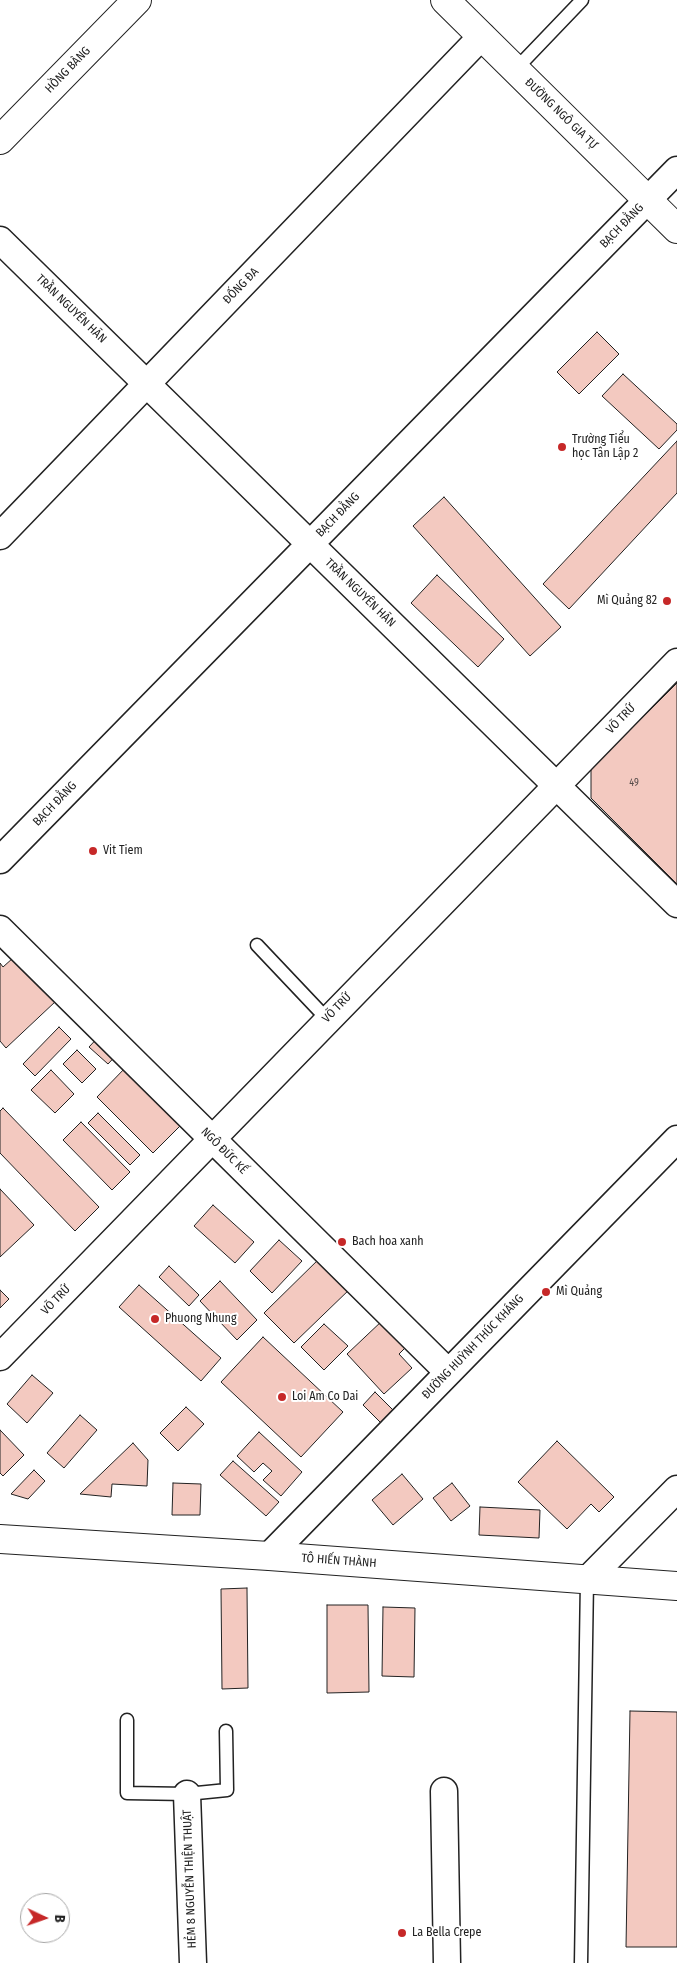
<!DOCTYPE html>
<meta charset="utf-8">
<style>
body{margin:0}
#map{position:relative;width:677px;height:1963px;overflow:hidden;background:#fff;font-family:"Fira Sans Condensed",sans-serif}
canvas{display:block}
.north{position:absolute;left:20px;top:1893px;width:50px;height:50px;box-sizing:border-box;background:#fff;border:1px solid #a7a7a7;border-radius:50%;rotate:93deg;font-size:14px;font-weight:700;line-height:20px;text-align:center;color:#222}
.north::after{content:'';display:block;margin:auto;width:18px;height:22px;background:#c62828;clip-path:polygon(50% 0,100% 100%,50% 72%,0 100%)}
</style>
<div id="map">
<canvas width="677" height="1963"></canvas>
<div class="north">B</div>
</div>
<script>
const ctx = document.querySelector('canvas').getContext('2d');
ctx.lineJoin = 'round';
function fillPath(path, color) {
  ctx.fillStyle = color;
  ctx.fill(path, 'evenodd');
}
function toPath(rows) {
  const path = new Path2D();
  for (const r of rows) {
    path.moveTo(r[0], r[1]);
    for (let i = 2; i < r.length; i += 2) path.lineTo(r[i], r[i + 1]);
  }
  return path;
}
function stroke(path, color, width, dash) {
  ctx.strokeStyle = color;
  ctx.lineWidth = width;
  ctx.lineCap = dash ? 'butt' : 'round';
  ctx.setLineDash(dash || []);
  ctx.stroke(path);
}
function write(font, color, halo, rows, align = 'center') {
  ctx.font = font + ' "Fira Sans Condensed",sans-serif';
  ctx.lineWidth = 4;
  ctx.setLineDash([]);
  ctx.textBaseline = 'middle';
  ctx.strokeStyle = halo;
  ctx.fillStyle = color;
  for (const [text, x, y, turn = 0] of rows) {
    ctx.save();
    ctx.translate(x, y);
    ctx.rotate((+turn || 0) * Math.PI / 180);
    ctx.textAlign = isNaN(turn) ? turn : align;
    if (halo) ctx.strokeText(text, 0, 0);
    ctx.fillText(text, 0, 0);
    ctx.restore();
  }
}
const building = toPath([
 [597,332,619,354,579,394,557,372,597,332],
 [623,374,677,424,677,430,659,449,602,396,623,374],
 [677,441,677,493,569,609,543,584,677,441],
 [444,497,561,627,530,656,413,526,444,497],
 [437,575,504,639,478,667,411,603,437,575],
 [677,683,677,884,591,798,591,769,677,683],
 [13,958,56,1001,6,1048,0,1041,0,963,3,967,13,958],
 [59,1027,71,1039,35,1076,23,1064,59,1027],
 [103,1032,121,1050,108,1064,89,1047,103,1032],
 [77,1050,96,1069,82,1083,63,1064,77,1050],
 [127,1066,183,1123,153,1153,97,1097,127,1066],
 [51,1070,74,1094,55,1113,31,1090,51,1070],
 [3,1108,99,1207,75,1231,0,1153,0,1111,3,1108],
 [98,1113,140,1155,130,1165,88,1123,98,1113],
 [81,1122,130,1172,112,1190,63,1140,81,1122],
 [0,1189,34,1225,0,1257,0,1189],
 [213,1205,254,1242,235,1263,194,1226,213,1205],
 [279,1240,302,1261,272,1293,250,1271,279,1240],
 [322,1256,352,1287,294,1343,264,1313,322,1256],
 [169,1266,199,1295,189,1306,159,1277,169,1266],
 [220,1281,257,1320,237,1340,200,1301,220,1281],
 [139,1285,221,1358,201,1381,119,1307,139,1285],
 [0,1290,9,1299,0,1308,0,1290],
 [383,1320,407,1346,399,1354,412,1368,384,1394,347,1354,383,1320],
 [324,1324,348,1346,324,1370,301,1347,324,1324],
 [263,1337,343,1412,301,1457,221,1382,263,1337],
 [32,1375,53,1393,27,1423,7,1404,32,1375],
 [375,1392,393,1410,381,1423,363,1405,375,1392],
 [186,1407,204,1424,178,1451,160,1433,186,1407],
 [80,1415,97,1430,64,1468,47,1453,80,1415],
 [0,1430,24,1455,3,1476,0,1473,0,1430],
 [259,1432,302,1472,281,1496,263,1480,272,1471,263,1463,254,1472,237,1456,259,1432],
 [557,1441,614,1497,599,1512,591,1504,567,1529,518,1482,557,1441],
 [133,1443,148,1460,147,1486,112,1484,111,1497,80,1494,133,1443],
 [233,1461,279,1502,266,1516,220,1475,233,1461],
 [34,1470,45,1481,28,1499,11,1494,34,1470],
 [402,1474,423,1499,393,1525,372,1500,402,1474],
 [173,1483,201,1484,200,1515,172,1515,173,1483],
 [452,1483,470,1506,451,1521,433,1498,452,1483],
 [480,1507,540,1510,539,1538,479,1535,480,1507],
 [247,1588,248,1688,222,1689,221,1589,247,1588],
 [327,1605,368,1605,369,1692,327,1693,327,1605],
 [383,1607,415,1608,414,1677,382,1676,383,1607],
 [630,1711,677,1712,677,1947,626,1947,630,1711]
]);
fillPath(building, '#f3c9c0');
stroke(building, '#222', 1);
const service = toPath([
 [515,70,582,0],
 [257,945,327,1019],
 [127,1720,127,1793,187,1794,227,1790,226,1731],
 [581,1963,587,1580]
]);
const minor = toPath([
 [0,240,677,904],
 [0,536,482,36],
 [0,860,677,170],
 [0,929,448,1372],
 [0,1357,677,662],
 [269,1556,677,1139],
 [587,1580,677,1489],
 [444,1791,447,1963],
 [187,1794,193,1963]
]);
const tertiary = toPath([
 [445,0,677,229],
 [0,140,137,0],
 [0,1539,269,1556,677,1586]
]);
stroke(service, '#222', 15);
stroke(minor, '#222', 29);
stroke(tertiary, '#222', 30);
stroke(service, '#fff', 12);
stroke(minor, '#fff', 26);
stroke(tertiary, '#fff', 28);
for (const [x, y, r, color] of [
 [562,447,5,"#c62828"],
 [667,601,5,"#c62828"],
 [93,851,5,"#c62828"],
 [342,1242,5,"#c62828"],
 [546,1292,5,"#c62828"],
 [155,1319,5,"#c62828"],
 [282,1397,5,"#c62828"],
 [402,1933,5,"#c62828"]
]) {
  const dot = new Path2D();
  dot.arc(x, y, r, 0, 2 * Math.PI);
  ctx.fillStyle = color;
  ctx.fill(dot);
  stroke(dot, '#fff', 2);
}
write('10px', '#564c4a', null, [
 ["49",634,783]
]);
write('12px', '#222', '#fff', [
 ["HỒNG BÀNG",68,70,-46],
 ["ĐƯỜNG NGÔ GIA TỰ",561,114,44],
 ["BẠCH ĐẰNG",622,226,-46],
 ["ĐỐNG ĐA",241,286,-46],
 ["TRẦN NGUYÊN HÃN",71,309,44],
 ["BẠCH ĐẰNG",338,515,-46],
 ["TRẦN NGUYÊN HÃN",360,593,44],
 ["VÕ TRỨ",621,719,-46],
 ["BẠCH ĐẰNG",55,804,-46],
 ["VÕ TRỨ",337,1008,-46],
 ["NGÔ ĐỨC KẾ",224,1151,45],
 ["VÕ TRỨ",56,1300,-46],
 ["ĐƯỜNG HUỲNH THÚC KHÁNG",473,1347,-46],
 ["TÔ HIẾN THÀNH",339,1561,4],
 ["HẺM 8 NGUYỄN THIỆN THUẬT",190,1879,-92]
]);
write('12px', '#222', '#fff', [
 ["Trường Tiểu",572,440],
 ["học Tân Lập 2",572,454],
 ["Mì Quảng 82",657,601,"right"],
 ["Vit Tiem",103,851],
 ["Bach hoa xanh",352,1242],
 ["Mì Quảng",556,1292],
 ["Phuong Nhung",165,1319],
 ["Loi Am Co Dai",292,1397],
 ["La Bella Crepe",412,1933]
], 'left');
</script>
